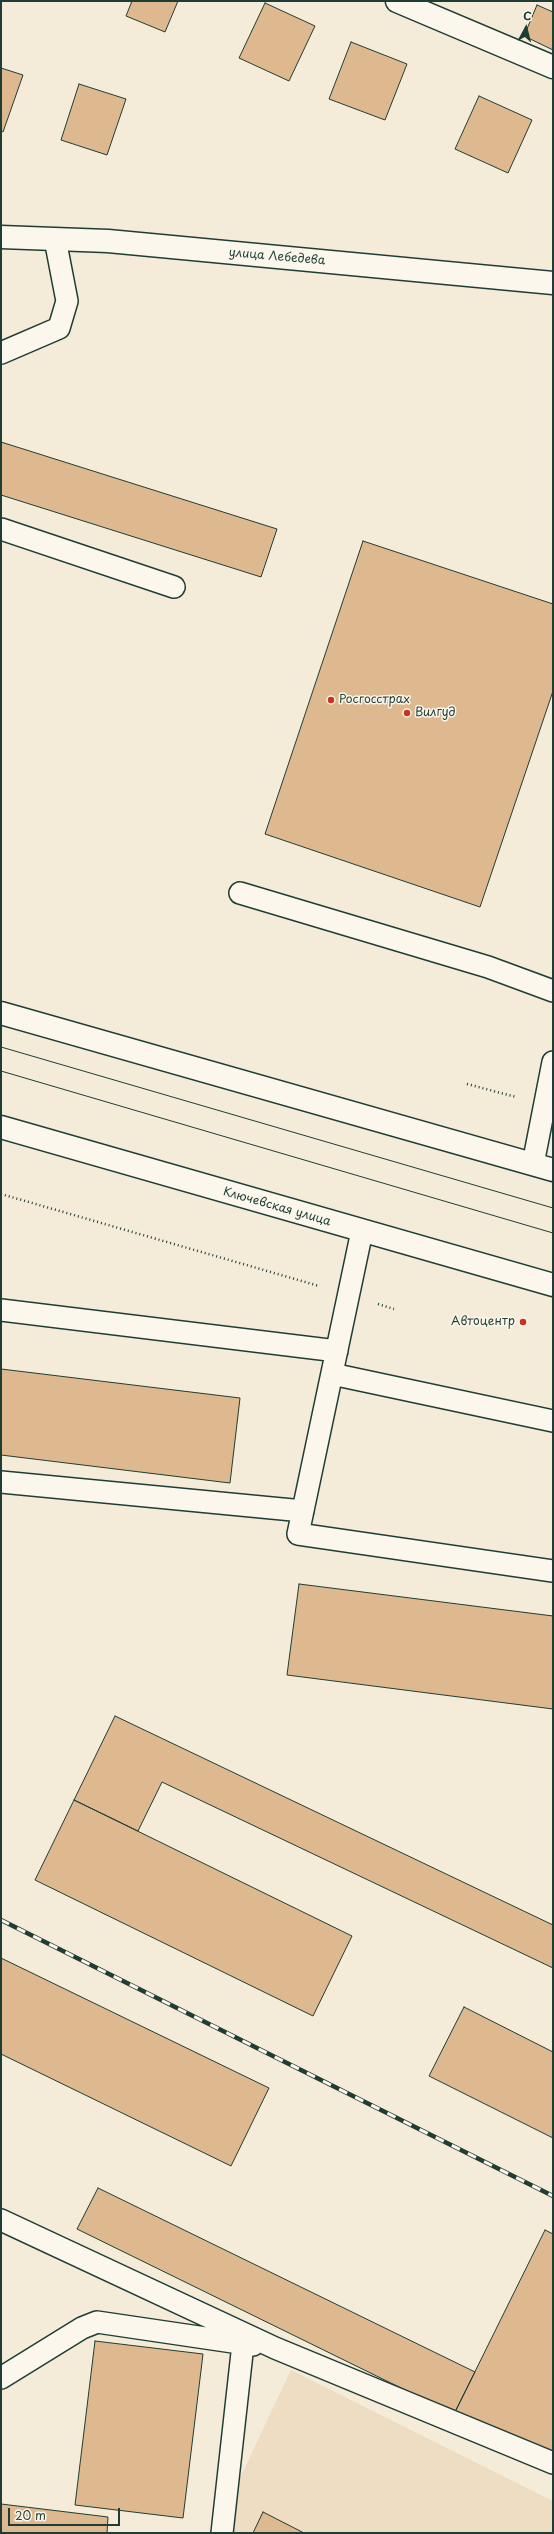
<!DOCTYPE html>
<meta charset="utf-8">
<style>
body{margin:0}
#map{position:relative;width:554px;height:2534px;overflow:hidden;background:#f5ebd9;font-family:"Playpen Sans",sans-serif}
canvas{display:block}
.frame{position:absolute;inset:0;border:2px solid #1f3d34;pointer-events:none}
.north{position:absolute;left:506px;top:8px;width:40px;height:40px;-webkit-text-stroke:3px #fbf7ec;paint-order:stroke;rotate:7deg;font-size:11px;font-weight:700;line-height:16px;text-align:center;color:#1f3d34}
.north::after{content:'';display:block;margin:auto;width:14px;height:18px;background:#1f3d34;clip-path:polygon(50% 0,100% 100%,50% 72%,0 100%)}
.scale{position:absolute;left:8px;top:2508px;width:112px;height:18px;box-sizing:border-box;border:2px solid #1f3d34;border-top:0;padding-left:5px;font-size:12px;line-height:14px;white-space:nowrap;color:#1f3d34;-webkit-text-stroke:3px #fbf7ec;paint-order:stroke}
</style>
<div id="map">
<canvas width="554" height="2534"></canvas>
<div class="frame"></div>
<div class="north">С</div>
<div class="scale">20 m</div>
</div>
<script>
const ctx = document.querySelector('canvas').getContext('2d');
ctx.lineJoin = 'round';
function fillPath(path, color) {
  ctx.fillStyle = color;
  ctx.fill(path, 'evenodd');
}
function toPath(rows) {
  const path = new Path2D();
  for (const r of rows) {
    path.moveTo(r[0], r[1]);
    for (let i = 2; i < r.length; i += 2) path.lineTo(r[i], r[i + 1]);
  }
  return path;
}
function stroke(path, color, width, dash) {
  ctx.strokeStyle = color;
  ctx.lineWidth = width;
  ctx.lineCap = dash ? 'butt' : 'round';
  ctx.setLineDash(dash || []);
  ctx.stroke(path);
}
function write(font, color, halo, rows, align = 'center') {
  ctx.font = font + ' "Playpen Sans",sans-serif';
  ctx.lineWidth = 3;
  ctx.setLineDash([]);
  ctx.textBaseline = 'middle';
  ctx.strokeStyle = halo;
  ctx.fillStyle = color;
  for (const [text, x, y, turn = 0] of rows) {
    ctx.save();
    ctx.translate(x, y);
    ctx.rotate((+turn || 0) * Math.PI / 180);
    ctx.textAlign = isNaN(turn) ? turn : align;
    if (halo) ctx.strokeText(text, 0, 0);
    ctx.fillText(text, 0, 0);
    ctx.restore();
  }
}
fillPath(toPath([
 [291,2370,553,2501,553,2533,214,2533]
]), '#eedcc3');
const building = toPath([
 [132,1,178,1,165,32,126,16,132,1],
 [265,3,315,26,289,81,239,58,265,3],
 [537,5,553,12,553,50,524,36,537,5],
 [351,42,407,64,385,120,329,99,351,42],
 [1,68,23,75,3,132,1,131,1,68],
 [79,84,126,99,107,155,61,140,79,84],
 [479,96,532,120,508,173,455,149,479,96],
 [1,442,277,529,261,577,1,495,1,442],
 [363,541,553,604,553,691,480,907,265,834,363,541],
 [1,1369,240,1398,230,1483,1,1455,1,1369],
 [299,1584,553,1616,553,1709,287,1675,299,1584],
 [115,1716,553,1925,553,1968,162,1782,138,1831,74,1800,115,1716],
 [74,1800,352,1936,313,2016,35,1880,74,1800],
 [1,1958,269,2088,231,2166,1,2054,1,1958],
 [464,2007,553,2052,553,2138,429,2076,464,2007],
 [98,2188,475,2372,454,2414,77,2229,98,2188],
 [545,2230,553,2234,553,2457,454,2414,545,2230],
 [95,2341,203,2354,183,2518,75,2505,95,2341],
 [1,2504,108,2517,107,2533,1,2533,1,2504],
 [263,2512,304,2533,253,2533,263,2512]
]);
fillPath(building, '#deb98f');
stroke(building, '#1f3d34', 1);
const lane = toPath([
 [1,353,59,328,67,301,55,239],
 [1,529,174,587],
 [240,893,488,967,553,991],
 [533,1164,553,1062],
 [362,1231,298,1534,553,1571],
 [1,1310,337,1351],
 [332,1374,553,1421],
 [1,1482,303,1511],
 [1,2220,275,2348,553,2463],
 [1,2378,82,2328,97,2322,253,2345],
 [222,2533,243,2344]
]);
const street = toPath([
 [397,1,553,67]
]);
const secondary = toPath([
 [1,237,108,241,553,283],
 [1,1013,553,1170],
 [1,1127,553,1285]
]);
stroke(lane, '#1f3d34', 24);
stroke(street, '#1f3d34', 25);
stroke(secondary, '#1f3d34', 25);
stroke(toPath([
 [467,1084,516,1097],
 [1,1194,319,1286],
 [378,1304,394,1309]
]), '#1f3d34', 2.5, [1, 3]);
stroke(lane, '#fbf7ec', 21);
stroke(street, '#fbf7ec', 22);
stroke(secondary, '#fbf7ec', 22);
stroke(toPath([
 [1,1047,553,1208],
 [1,1071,553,1233]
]), '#1f3d34', 1);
const rail = toPath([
 [1,1920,553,2196]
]);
stroke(rail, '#1f3d34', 4.5);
stroke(rail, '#fbf7ec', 3, [9]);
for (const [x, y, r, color] of [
 [331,700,4,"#c8321e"],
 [407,713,4,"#c8321e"],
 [523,1322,4,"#c8321e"]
]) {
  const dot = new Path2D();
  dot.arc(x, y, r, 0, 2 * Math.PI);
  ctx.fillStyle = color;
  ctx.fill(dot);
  stroke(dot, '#fbf7ec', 1.5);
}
write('12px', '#1f3d34', '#fbf7ec', [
 ["улица Лебедева",277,257,5],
 ["Ключевская улица",277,1207,16]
]);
write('12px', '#1f3d34', '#fbf7ec', [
 ["Росгосстрах",339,700],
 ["Вилгуд",415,713],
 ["Автоцентр",515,1322,"right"]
], 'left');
</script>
